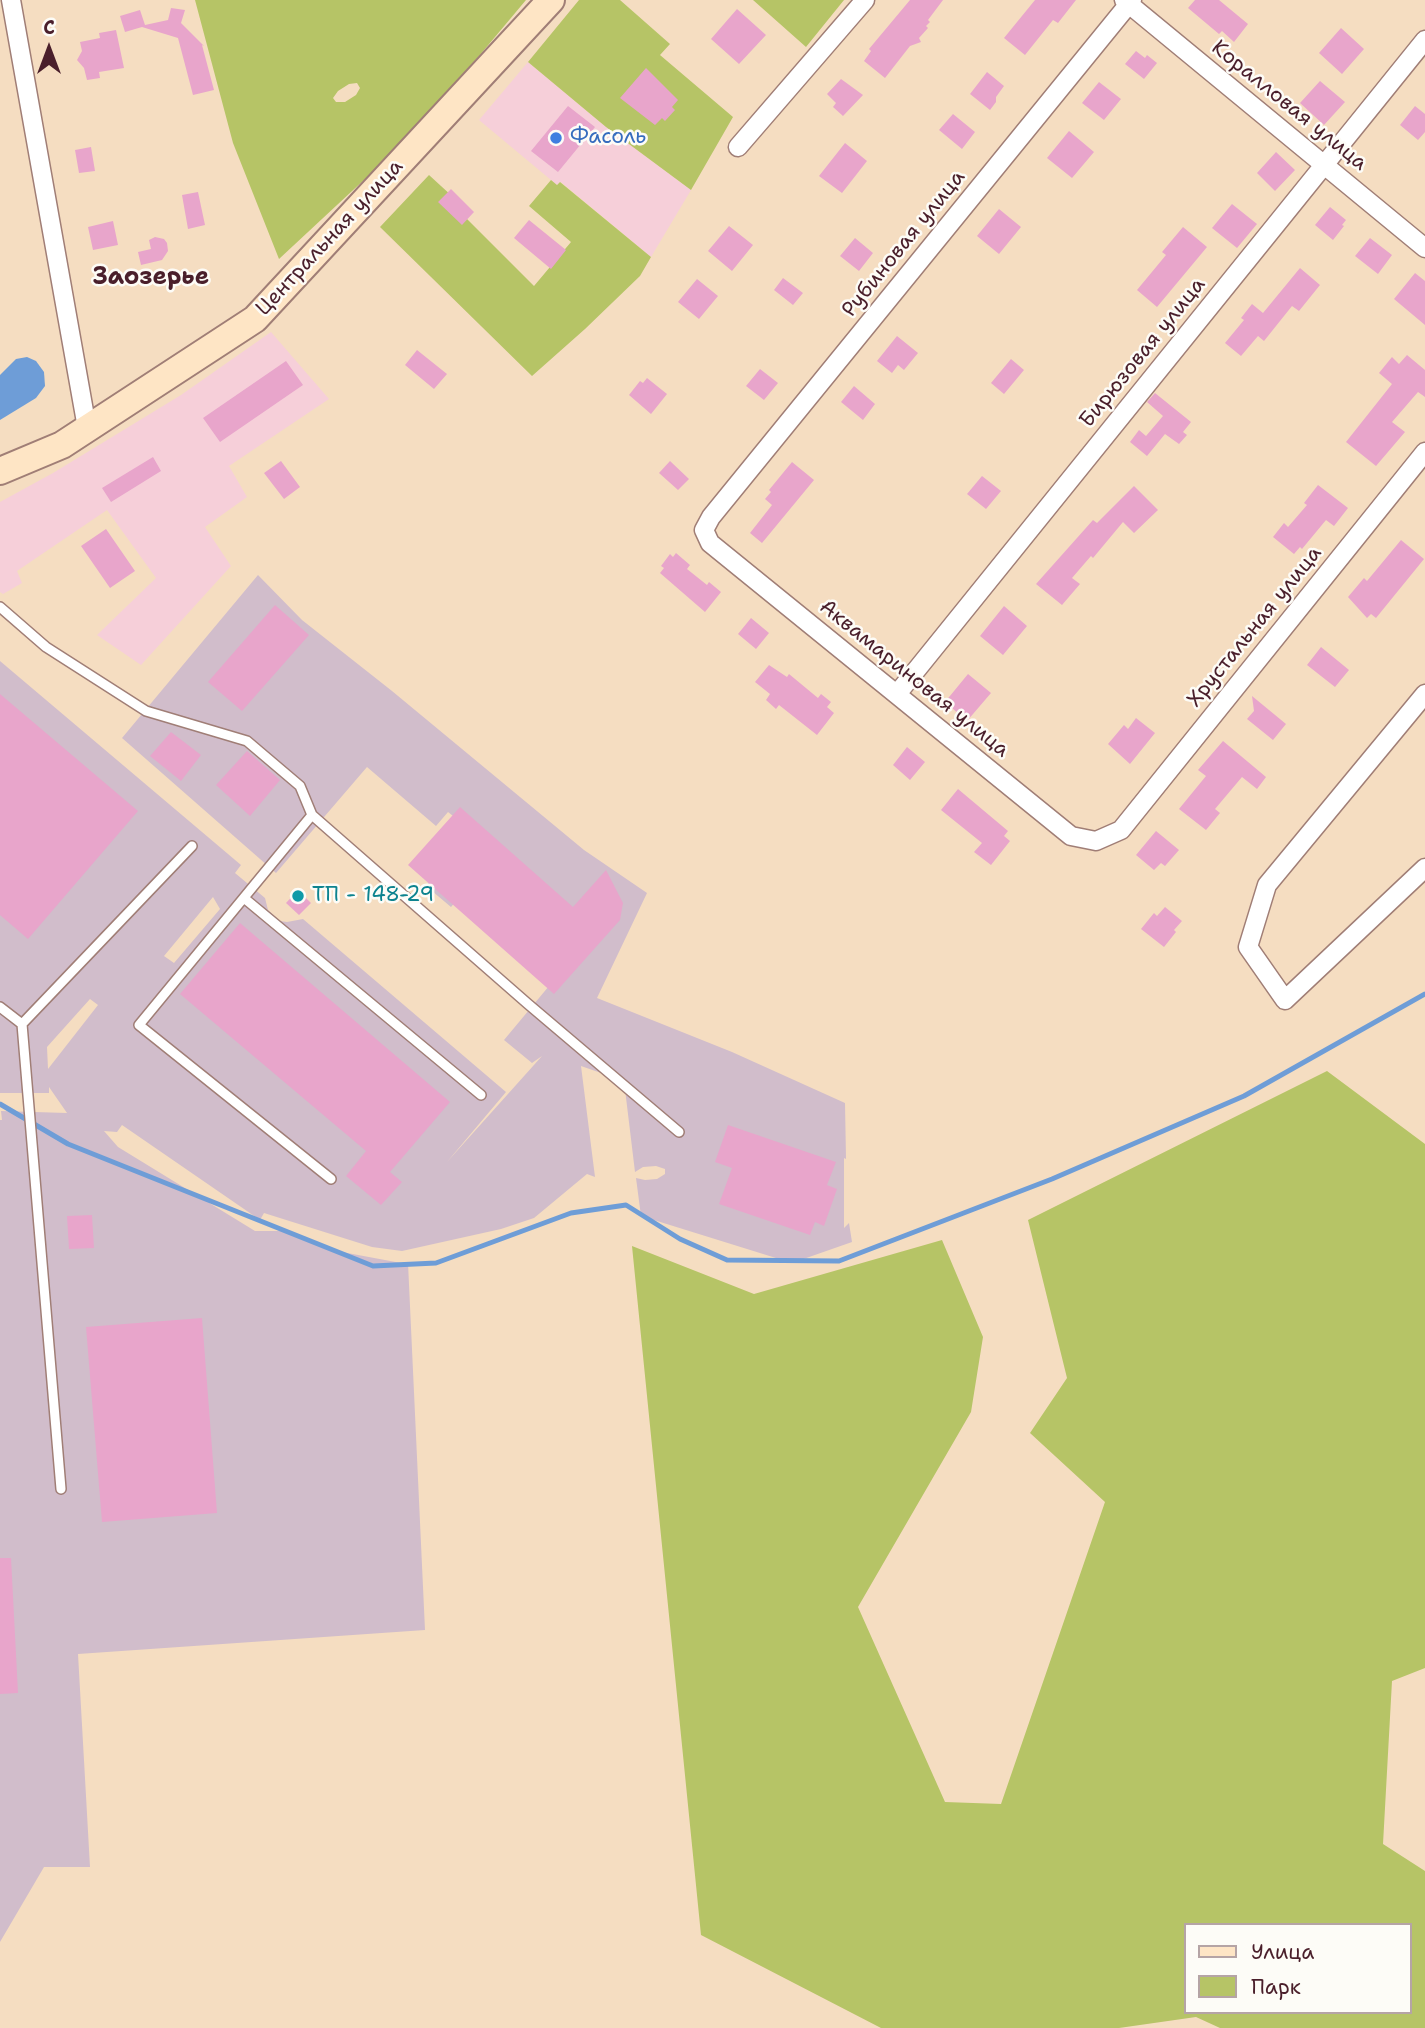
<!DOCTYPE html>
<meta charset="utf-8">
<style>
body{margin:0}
#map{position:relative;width:1425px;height:2028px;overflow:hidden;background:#f5ddc1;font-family:"Shantell Sans",sans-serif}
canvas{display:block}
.legend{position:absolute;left:1184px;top:1923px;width:228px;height:91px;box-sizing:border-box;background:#fdfcf7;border:2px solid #b5a4a5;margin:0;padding:9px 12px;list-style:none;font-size:21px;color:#4a1f2b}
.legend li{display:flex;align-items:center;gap:14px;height:35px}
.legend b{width:35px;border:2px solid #b5a4a5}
.north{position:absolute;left:14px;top:14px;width:70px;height:70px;-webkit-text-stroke:5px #fdfcf7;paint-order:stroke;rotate:0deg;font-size:19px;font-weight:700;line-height:28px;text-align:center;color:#4a1f2b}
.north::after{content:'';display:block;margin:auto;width:24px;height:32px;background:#4a1f2b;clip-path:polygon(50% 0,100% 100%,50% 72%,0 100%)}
</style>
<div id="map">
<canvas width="1425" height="2028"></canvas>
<ul class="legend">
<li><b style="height:9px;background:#fee5c5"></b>Улица</li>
<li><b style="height:19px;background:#b6c466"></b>Парк</li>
</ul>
<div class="north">С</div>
</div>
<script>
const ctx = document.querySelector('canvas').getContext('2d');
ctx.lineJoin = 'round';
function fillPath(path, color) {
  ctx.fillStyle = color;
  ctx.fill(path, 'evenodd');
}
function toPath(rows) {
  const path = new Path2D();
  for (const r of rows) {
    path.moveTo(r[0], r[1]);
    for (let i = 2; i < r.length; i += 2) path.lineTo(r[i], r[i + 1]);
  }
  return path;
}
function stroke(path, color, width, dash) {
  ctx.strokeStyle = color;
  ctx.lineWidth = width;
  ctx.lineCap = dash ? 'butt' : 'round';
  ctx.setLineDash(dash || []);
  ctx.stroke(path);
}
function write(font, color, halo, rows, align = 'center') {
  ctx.font = font + ' "Shantell Sans",sans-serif';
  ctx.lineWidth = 5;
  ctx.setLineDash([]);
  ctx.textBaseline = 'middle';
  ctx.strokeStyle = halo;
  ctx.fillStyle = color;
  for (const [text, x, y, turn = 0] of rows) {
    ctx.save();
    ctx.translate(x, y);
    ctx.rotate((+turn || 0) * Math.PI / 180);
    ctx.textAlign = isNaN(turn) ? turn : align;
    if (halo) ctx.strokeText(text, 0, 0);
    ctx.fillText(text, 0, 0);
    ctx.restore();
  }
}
fillPath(toPath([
 [528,62,606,127,691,190,651,257,561,182,557,185,479,120],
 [271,332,329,399,229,466,247,497,205,527,231,566,141,665,97,635,156,578,107,510,17,571,22,583,3,594,0,592,0,502,53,473,181,395]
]), '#f6cfd9');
fillPath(toPath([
 [258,575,302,620,392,691,584,850,647,893,597,998,732,1052,845,1103,846,1159,844,1158,844,1228,849,1223,852,1242,792,1263,641,1216,636,1178,645,1180,657,1179,665,1174,665,1169,656,1166,643,1167,635,1172,624,1081,581,1066,595,1177,587,1174,534,1218,501,1229,402,1251,372,1247,264,1213,260,1220,122,1125,117,1132,104,1131,118,1147,255,1231,284,1231,342,1252,401,1263,408,1263,425,1630,78,1654,90,1867,44,1867,0,1942,0,1120,2,1120,1,1111,67,1113,49,1087,49,1093,0,1093,0,661,241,865,235,873,265,898,268,910,280,921,287,922,303,919,506,1092,447,1162,542,1056,532,1063,504,1040,569,962,474,880,451,907,426,886,472,831,448,812,436,826,367,767,276,873,122,738],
 [213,897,220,909,174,963,164,956],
 [90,999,98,1005,48,1069,47,1047]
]), '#d1bdcb');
fillPath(toPath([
 [195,0,526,0,479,56,380,165,279,259,233,143],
 [357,83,360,88,356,95,345,102,336,102,333,98,338,91,349,84],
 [579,0,620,0,670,44,660,55,733,117,691,190,606,127,528,62],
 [753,0,844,0,806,47],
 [429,175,453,197,449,201,534,286,571,242,529,206,551,180,557,185,560,182,651,257,640,276,585,329,532,376,380,227],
 [1327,1071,1425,1144,1425,1668,1392,1681,1383,1844,1425,1871,1425,2028,1220,2028,1196,2017,1119,2028,881,2028,701,1935,632,1246,754,1294,942,1240,983,1337,971,1412,858,1607,945,1802,1001,1804,1105,1502,1030,1433,1067,1378,1028,1220],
 [1185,1925,1409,1925,1409,2012,1185,2012]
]), '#b6c466');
fillPath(toPath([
 [27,357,36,361,44,372,45,386,36,398,0,420,0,375,16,359]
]), '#6e9dd7');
stroke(toPath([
 [0,1104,68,1144,373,1266,436,1263,571,1213,626,1205,680,1239,727,1260,839,1261,1052,1179,1244,1096,1425,994]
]), '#6e9dd7', 5);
fillPath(toPath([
 [910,0,943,0,928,20,930,22,926,26,928,28,919,38,921,42,910,46,885,78,864,61,871,51,869,49],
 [1035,0,1076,0,1058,23,1053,20,1025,55,1004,38],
 [1195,0,1219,0,1248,24,1234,42,1222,31,1219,34,1188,8],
 [171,8,185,10,181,23,204,46,202,45,214,90,193,95,178,38,142,27,125,32,120,16,140,10,145,25,168,20],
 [737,9,766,35,739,64,711,39],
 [1341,28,1364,49,1342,74,1319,53],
 [116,30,124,68,99,72,100,78,87,80,84,68,77,60,82,51,80,42,100,38,99,33],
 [1136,51,1145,58,1147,55,1157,63,1144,79,1125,64],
 [646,68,678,100,672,107,675,110,665,121,662,118,655,125,620,98],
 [987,72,1004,86,996,97,996,102,990,110,970,94],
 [841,79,863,95,843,116,833,107,836,103,827,94],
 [1320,81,1345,102,1324,125,1300,103],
 [1099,82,1121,99,1104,120,1082,103],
 [568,106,595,127,558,172,531,151],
 [1415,106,1425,114,1425,132,1418,140,1400,125],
 [953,114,975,132,962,149,939,130],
 [1069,131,1094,152,1072,178,1047,158],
 [845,143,867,161,842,193,819,176],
 [91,147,95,171,79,173,75,150],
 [1276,152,1295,170,1275,191,1257,173],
 [451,189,474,212,462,225,438,202],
 [198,192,205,225,188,229,182,195],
 [1232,204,1257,224,1237,248,1212,228],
 [1330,207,1346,220,1342,225,1344,226,1333,240,1315,225],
 [999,209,1021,227,999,254,977,236],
 [529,220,566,250,551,269,514,238],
 [113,221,118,245,93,250,88,227],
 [729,226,753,245,732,271,708,251],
 [1183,227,1207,247,1157,307,1137,290,1166,255,1162,252],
 [155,237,164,239,167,243,168,251,162,260,141,265,138,252,151,249,149,240],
 [855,238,873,253,859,271,840,256],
 [1370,238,1392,255,1378,274,1355,256],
 [1300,268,1320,285,1299,311,1292,306,1264,341,1258,336,1241,356,1225,343,1244,320,1241,318,1252,304,1263,313],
 [1415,273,1425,281,1425,325,1394,299],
 [783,278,803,293,793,305,774,290],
 [697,279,718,296,699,319,678,302],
 [897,336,918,353,904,370,898,365,892,373,877,361],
 [417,350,447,374,434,389,405,365],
 [1407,355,1425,370,1425,397,1418,392,1392,422,1405,432,1376,466,1346,442,1392,384,1379,373,1392,357,1399,364],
 [1011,359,1024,370,1004,394,991,383],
 [286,361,303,385,220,442,203,418],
 [760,369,778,383,764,400,746,386],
 [647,378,667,394,651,414,629,395,640,381,643,383],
 [854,386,875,404,863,420,841,402],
 [1155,393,1191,422,1183,432,1187,435,1179,444,1165,434,1147,456,1130,442,1139,430,1146,436,1163,416,1147,402],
 [153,457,161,471,111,502,102,488],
 [281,461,300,487,284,499,264,473],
 [670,461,689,479,678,490,659,473],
 [792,462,814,480,762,543,750,533,772,505,765,499,771,492,769,490],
 [982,476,1001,491,986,509,967,494],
 [1318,485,1348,508,1334,526,1326,520,1302,549,1300,547,1294,554,1273,537,1284,523,1288,527,1307,505,1304,503],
 [1134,486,1158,510,1134,533,1123,522,1093,558,1091,556,1072,578,1080,584,1062,605,1036,584,1093,520,1097,523],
 [106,529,135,571,110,588,81,546],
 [1401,540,1424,559,1376,618,1371,614,1367,618,1348,597,1364,578,1367,581],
 [676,553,690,565,687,569,707,585,709,582,721,592,705,612,660,573,664,568,661,566,670,554,673,557],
 [275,605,309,635,242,711,208,682],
 [1004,606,1027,626,1003,655,980,636],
 [751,618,769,633,756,649,738,634],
 [1321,647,1349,670,1335,687,1307,665],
 [769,665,787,677,789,674,818,698,821,694,831,702,827,707,834,713,817,735,779,705,776,709,766,700,770,694,755,682],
 [968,674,991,693,967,721,945,702],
 [0,694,138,811,28,939,0,915],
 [1252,696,1286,724,1273,740,1247,719,1254,711],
 [1136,718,1155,733,1130,764,1108,744,1124,725,1128,729],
 [171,732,201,755,181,781,150,756],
 [1223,741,1266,777,1257,789,1242,777,1215,809,1220,813,1206,830,1179,809,1206,776,1198,770],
 [907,747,925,762,910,780,893,765],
 [247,751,280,780,250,816,216,785],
 [958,789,1008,831,1004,836,1010,841,991,865,974,852,982,843,941,810],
 [460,807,573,907,606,870,623,903,620,920,554,994,408,865],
 [1156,831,1179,850,1165,866,1161,863,1154,870,1136,855],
 [298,890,311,903,299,915,286,903],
 [1165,907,1182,921,1174,930,1176,932,1164,947,1141,929,1154,913,1157,916],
 [240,923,450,1102,390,1172,402,1182,381,1205,346,1176,366,1151,180,994],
 [728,1125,836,1162,827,1185,837,1189,824,1226,815,1222,810,1235,719,1204,732,1168,715,1162],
 [92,1215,94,1248,69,1249,67,1216],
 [202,1318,217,1513,102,1522,86,1327],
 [0,1558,11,1558,18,1693,0,1694]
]), '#e8a5cb');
const service = toPath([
 [0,607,46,647,146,711,247,741,300,786,312,815,528,1004,679,1132],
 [312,815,139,1025,331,1179],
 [244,898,481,1095],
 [0,1007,22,1024,192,846],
 [22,1024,61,1489]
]);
const minor = toPath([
 [11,0,87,428],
 [1124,0,1425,248],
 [1132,0,711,517,704,530,710,543,1071,836,1096,841,1121,830,1425,452],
 [738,147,865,0],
 [897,694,1425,40],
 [1425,694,1267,885,1248,947,1285,1000,1425,868]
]);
const secondary = toPath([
 [0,471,62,445,255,319,551,0]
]);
stroke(service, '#a07e76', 12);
stroke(minor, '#a07e76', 21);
stroke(secondary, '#a07e76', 30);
stroke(service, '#fff', 9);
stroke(minor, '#fff', 18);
stroke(secondary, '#fee5c5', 26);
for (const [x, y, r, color] of [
 [556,138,7,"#3f7fe0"],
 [298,896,7,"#0f9aa8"]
]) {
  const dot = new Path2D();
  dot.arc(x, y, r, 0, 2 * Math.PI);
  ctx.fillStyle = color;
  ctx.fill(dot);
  stroke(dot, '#fdfcf7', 2.5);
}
write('21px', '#4a1f2b', '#fdfcf7', [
 ["Коралловая улица",1289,106,39],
 ["Центральная улица",330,238,-47],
 ["Рубиновая улица",904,244,-51],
 ["Бирюзовая улица",1143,353,-51],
 ["Хрустальная улица",1255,627,-51],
 ["Аквамариновая улица",914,679,39]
]);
write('21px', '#366cbe', '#fdfcf7', [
 ["Фасоль",570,138]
], 'left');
write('21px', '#0d838f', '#fdfcf7', [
 ["ТП - 148-29",312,896]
], 'left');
write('bold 24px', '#4a1f2b', '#fdfcf7', [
 ["Заозерье",151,278]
]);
</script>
